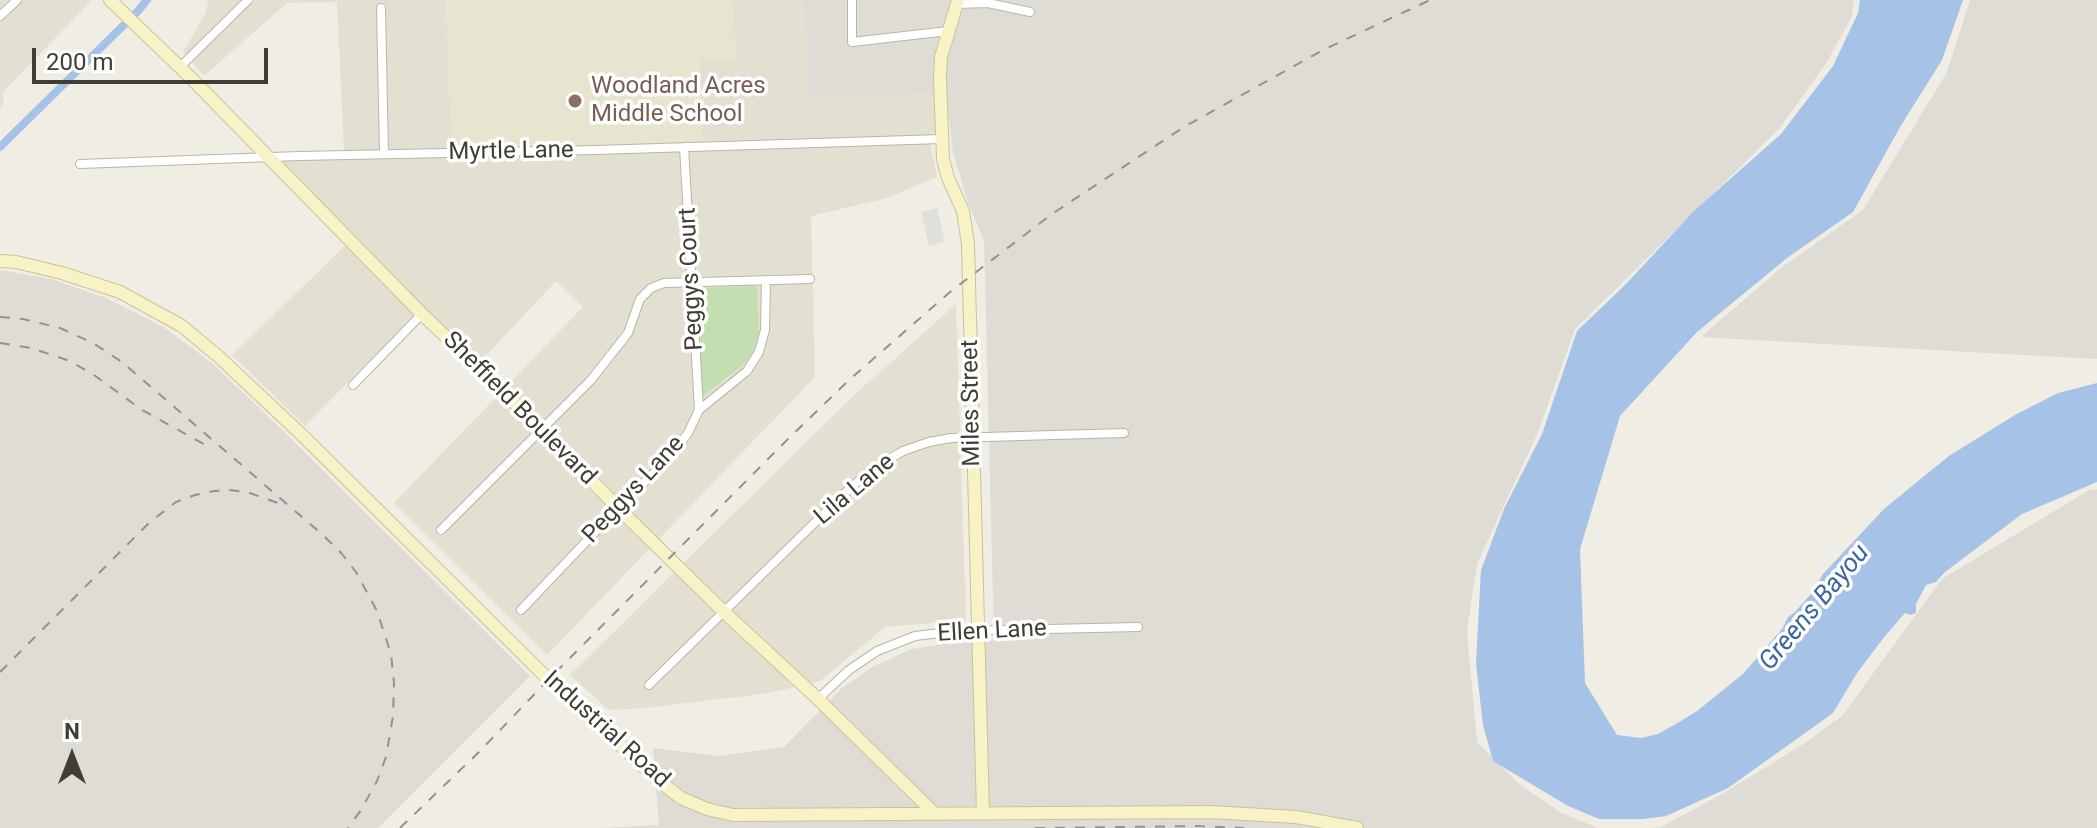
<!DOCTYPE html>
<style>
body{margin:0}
#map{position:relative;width:2097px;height:828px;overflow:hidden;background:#efede4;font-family:Roboto,sans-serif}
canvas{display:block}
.north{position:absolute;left:32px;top:716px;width:80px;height:80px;-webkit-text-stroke:6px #fff;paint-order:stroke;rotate:0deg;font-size:22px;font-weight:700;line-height:32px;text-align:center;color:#403d34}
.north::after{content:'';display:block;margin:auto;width:28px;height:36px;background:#403d34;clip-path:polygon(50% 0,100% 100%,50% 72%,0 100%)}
.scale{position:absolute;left:32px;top:48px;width:236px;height:36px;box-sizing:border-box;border:4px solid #403d34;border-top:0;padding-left:10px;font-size:24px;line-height:28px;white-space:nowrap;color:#403d34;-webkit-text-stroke:6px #fff;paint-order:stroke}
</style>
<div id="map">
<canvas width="2097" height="828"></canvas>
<div class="north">N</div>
<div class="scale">200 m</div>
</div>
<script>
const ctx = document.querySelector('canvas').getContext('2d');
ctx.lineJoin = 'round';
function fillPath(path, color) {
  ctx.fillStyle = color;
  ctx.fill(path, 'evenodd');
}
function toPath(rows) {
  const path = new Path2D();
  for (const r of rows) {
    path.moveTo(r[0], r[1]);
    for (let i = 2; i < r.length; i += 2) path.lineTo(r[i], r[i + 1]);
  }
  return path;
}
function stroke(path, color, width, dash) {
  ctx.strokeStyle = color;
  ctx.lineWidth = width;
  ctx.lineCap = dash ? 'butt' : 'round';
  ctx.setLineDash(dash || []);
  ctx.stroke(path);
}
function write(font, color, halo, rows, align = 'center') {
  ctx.font = font + ' Roboto,sans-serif';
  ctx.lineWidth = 7;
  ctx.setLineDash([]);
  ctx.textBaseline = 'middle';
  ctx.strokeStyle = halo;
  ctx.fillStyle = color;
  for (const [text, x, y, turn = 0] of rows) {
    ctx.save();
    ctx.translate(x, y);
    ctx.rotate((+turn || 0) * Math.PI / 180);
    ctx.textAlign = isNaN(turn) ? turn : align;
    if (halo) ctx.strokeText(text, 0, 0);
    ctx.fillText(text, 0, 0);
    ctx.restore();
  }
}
fillPath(toPath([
 [0,0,92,0,4,91,3,105,0,108],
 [208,0,446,0,452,149,702,143,699,59,735,58,733,0,804,0,808,95,936,93,938,126,935,132,928,135,937,177,887,198,811,216,815,377,547,655,394,503,583,307,556,281,478,364,421,308,305,426,232,355,352,239,265,153,344,152,337,2,287,3,204,76,183,52,206,12],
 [956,304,966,620,885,627,820,681,769,693,646,708,609,710,570,675,851,398]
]), '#e3e0d2');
fillPath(toPath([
 [804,0,1854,0,1852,16,1827,62,1779,129,1575,329,1538,432,1477,564,1467,632,1477,742,1518,783,1561,813,1598,828,599,828,659,825,653,748,718,756,784,747,841,689,872,667,912,649,964,641,994,640,984,240,968,203,953,152,946,93,808,96],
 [1970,0,2097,0,2097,359,1701,337,1781,268,1863,210,1947,72],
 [0,270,51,279,106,298,163,327,188,345,213,364,276,424,530,676,378,828,0,828],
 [2097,489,2097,828,1649,828,1661,827,1722,794,1805,743,1842,716,1942,579,2089,490]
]), '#dedcd5');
fillPath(toPath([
 [446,0,733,0,735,58,699,59,702,143,452,149]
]), '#e7e4cf');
fillPath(toPath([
 [757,286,759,334,754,350,745,363,702,397,697,288]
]), '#c3dfb1');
fillPath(toPath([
 [937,208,945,242,929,246,921,212]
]), '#e0dfdb');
fillPath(toPath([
 [1860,0,1963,0,1942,60,1900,127,1853,212,1787,258,1697,332,1620,416,1580,549,1585,683,1617,735,1641,738,1658,734,1681,721,1697,711,1743,674,1782,629,1788,617,1794,613,1812,593,1823,574,1884,509,1923,477,1949,456,2015,415,2058,393,2097,383,2097,482,2022,514,1945,572,1936,582,1926,585,1916,604,1916,613,1910,615,1905,613,1885,636,1857,673,1833,713,1728,788,1666,816,1643,819,1599,819,1568,806,1493,761,1483,725,1476,664,1481,570,1504,509,1542,434,1577,331,1626,284,1694,211,1781,134,1833,66,1858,13]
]), '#a6c2e6');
stroke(toPath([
 [0,147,138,11,147,0]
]), '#a6c2e6', 8);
const street = toPath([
 [852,0,852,42,948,31],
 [957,4,988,3,1030,12],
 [381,8,384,154],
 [0,16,17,0],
 [179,68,248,0],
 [684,147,699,410],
 [80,164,299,156,596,150,942,139],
 [353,385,422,314],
 [441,530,591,380,628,333,640,299,651,288,664,283,810,279],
 [521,610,618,508,668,459,688,433,699,410,747,371,759,352,765,330,766,281],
 [649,685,845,493,871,470,903,451,929,442,951,438,1124,433],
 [818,699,849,670,877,651,915,636,957,631,1138,627]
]);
const secondary = toPath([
 [110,0,190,77,422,314,542,429,618,508,724,612,818,699,934,813],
 [958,0,941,57,940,79,943,159,948,178,963,211,968,244,983,813],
 [0,261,16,262,62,273,120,292,182,326,219,357,303,436,544,675,658,780,681,798,707,809,733,815,1211,812,1296,817,1357,828]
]);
stroke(street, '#b9b6a7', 10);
stroke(secondary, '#cac498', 14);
stroke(street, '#fff', 8);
stroke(secondary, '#f7f3c6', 12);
stroke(toPath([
 [0,317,23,319,60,328,93,343,122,362,324,536,342,554,356,572,377,611,391,654,394,683,393,716,386,757,377,781,361,810,348,828],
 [0,343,31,348,70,361,94,375,142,410,209,447],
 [0,672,150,522,176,502,195,495,214,491,229,490,247,492,278,503],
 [400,828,479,752,549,679,788,439,848,381,950,292,1052,214,1184,127,1323,50,1430,0],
 [1035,828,1196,826,1244,828]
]), '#929292', 2, [10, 10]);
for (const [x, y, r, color] of [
 [575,101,8,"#8d6e63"]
]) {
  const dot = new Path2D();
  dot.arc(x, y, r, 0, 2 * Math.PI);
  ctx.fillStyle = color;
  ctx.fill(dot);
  stroke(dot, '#fff', 3);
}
write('24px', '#785e54', '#fff', [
 ["Woodland Acres",591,87],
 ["Middle School",591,115]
], 'left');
write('24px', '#403d34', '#fff', [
 ["Myrtle Lane",511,152,-1],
 ["Peggys Court",692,279,-93],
 ["Miles Street",972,403,-91],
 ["Sheffield Boulevard",519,409,45],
 ["Peggys Lane",634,490,-47],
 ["Lila Lane",855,490,-40],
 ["Ellen Lane",992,632,-3],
 ["Industrial Road",606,730,42]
]);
write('italic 26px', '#3c669e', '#fff', [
 ["Greens Bayou",1815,608,-50]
]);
</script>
